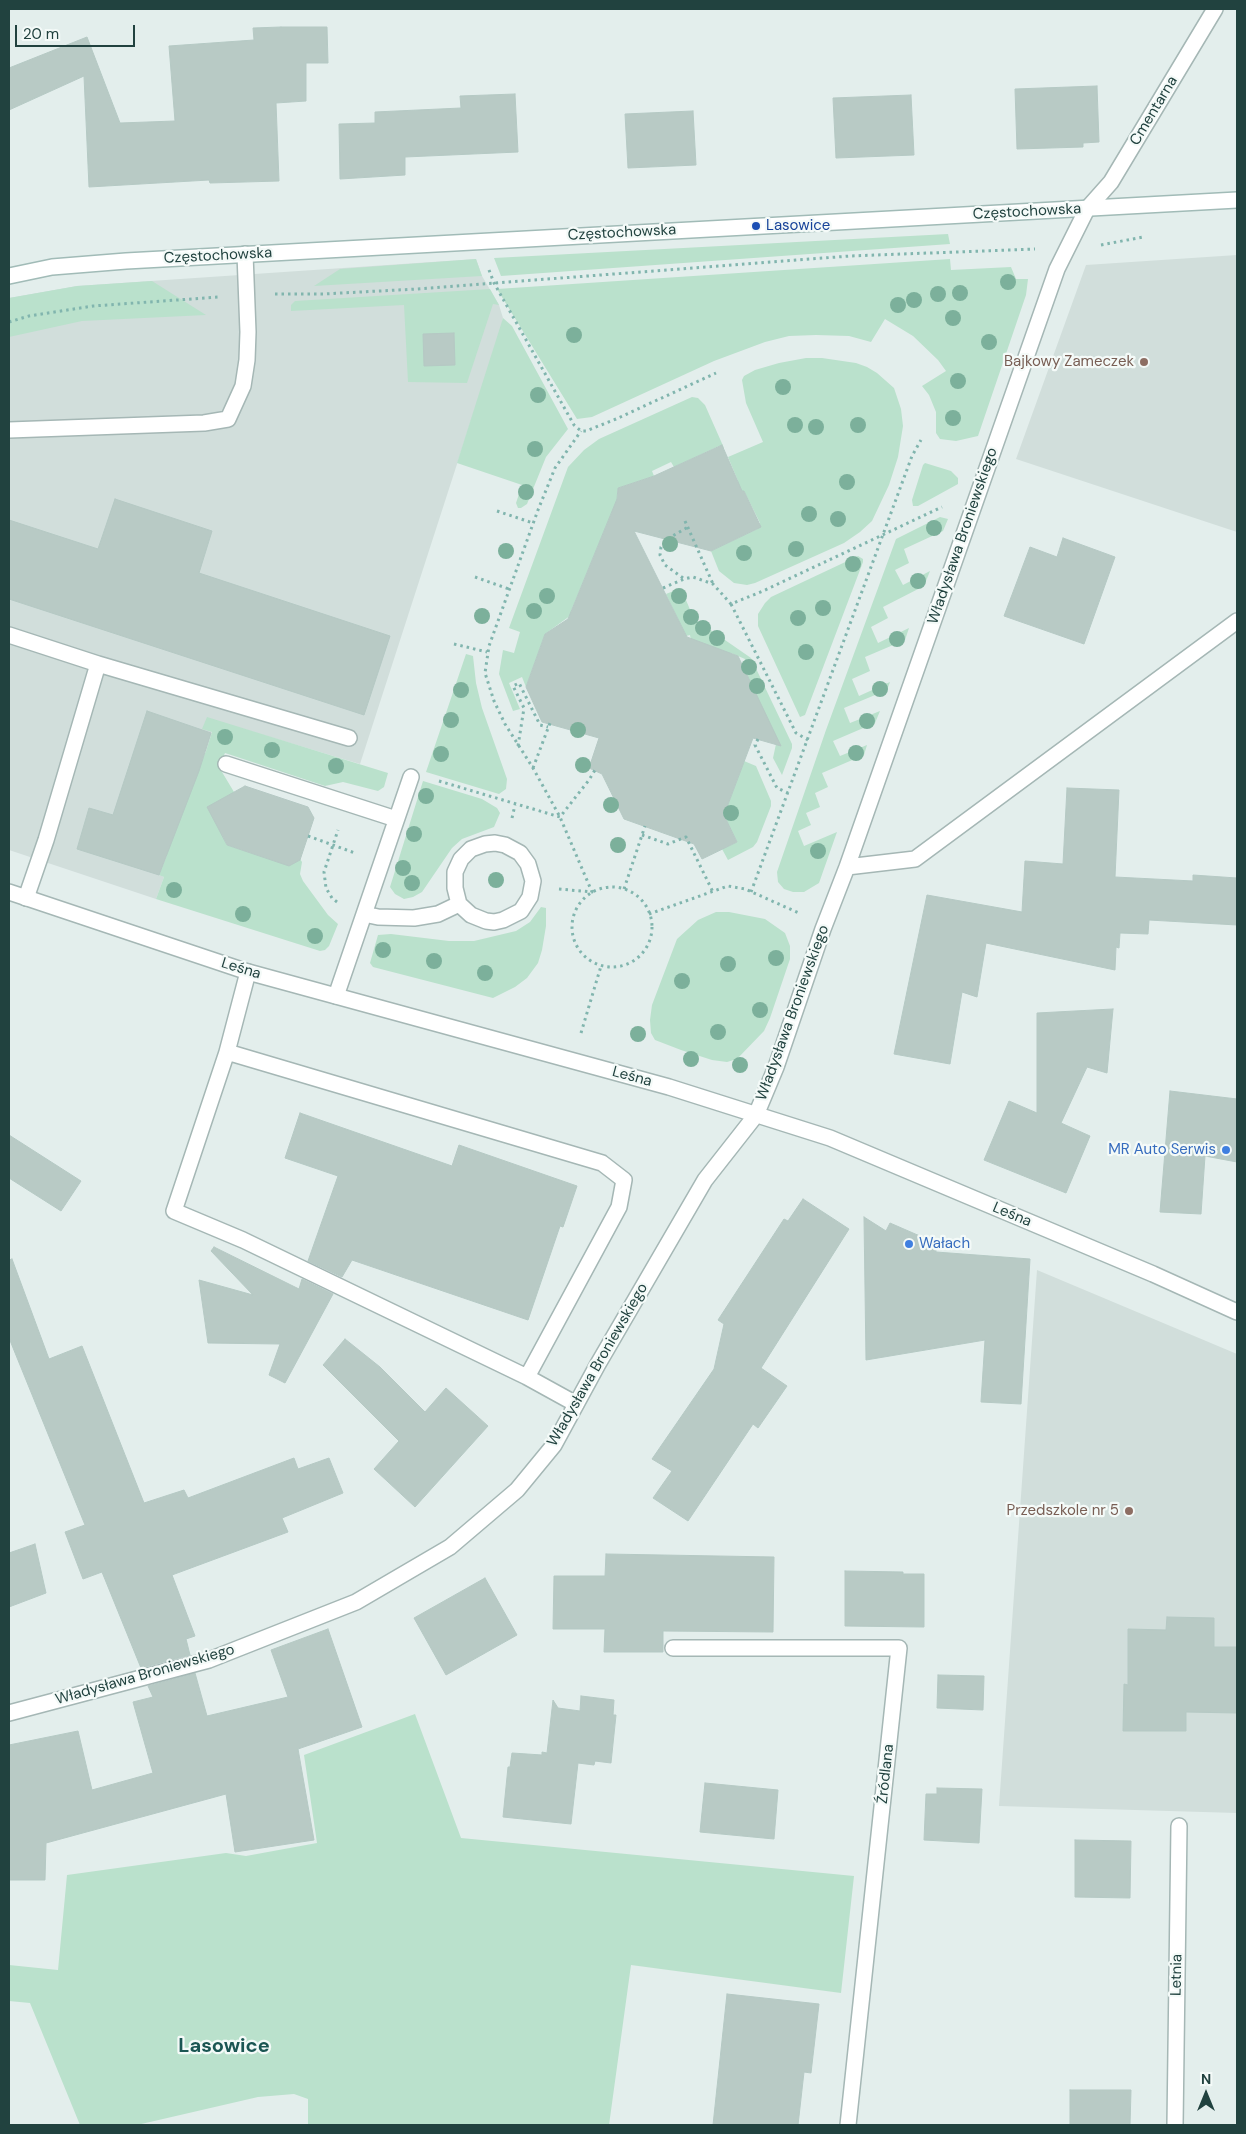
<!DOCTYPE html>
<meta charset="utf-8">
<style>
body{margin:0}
#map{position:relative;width:1246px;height:2134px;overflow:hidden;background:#e3eeec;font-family:"DM Sans",sans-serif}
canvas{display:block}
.frame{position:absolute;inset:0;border:10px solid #21423f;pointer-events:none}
.north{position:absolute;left:1181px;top:2069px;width:50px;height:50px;-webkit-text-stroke:4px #f4faf8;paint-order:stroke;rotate:0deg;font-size:14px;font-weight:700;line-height:20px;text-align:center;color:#21423f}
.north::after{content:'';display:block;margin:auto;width:18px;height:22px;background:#21423f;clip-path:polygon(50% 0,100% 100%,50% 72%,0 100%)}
.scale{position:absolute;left:15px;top:25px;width:120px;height:22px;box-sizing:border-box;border:2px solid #21423f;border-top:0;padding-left:6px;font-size:15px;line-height:18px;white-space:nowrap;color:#21423f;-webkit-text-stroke:4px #f4faf8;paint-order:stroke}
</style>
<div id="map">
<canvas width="1246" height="2134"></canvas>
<div class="frame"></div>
<div class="north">N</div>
<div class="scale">20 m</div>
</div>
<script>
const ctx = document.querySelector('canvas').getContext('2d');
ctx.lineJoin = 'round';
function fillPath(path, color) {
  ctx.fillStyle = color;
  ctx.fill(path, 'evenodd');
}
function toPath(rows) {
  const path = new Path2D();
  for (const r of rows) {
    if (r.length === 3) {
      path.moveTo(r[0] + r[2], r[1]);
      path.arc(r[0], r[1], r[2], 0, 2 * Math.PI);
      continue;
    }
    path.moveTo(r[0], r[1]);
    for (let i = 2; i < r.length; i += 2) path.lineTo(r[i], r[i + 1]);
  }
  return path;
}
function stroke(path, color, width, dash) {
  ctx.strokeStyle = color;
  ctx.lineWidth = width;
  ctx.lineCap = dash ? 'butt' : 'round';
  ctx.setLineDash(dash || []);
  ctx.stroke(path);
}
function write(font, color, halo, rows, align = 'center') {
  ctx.font = font + ' "DM Sans",sans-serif';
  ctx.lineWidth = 4.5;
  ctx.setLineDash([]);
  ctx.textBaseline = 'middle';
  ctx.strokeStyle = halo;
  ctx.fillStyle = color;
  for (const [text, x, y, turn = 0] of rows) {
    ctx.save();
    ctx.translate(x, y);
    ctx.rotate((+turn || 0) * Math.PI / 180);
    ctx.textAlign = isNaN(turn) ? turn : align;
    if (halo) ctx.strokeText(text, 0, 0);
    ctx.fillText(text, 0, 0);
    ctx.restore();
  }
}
fillPath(toPath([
 [1237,255,1237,532,1016,459,1086,265],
 [476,259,482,276,499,305,503,318,501,328,360,764,207,718,212,732,206,751,193,747,167,855,160,875,164,877,156,899,9,850,9,298,77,286],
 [1037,1270,1237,1354,1237,1813,999,1806]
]), '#d1dedb');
fillPath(toPath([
 [948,234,950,244,501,276,494,258],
 [476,259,482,276,314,286,340,269],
 [950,259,951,270,1011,267,1016,279,1028,279,1026,295,978,436,956,441,940,439,936,433,936,412,929,395,922,386,946,371,938,360,913,336,885,319,871,342,849,336,816,335,789,336,765,342,714,361,592,417,577,419,497,289],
 [152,281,206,315,82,321,9,337,9,298,77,286],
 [490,289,499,305,493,304,467,383,408,382,404,305,291,311,291,305,295,301],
 [503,318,512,326,568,429,546,457,527,504,521,508,518,508,516,503,522,485,457,463],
 [806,358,822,358,856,363,867,367,877,373,894,388,901,409,903,426,898,457,889,485,872,521,860,532,844,543,755,583,747,585,734,583,719,571,711,551,757,529,760,523,744,491,739,492,735,483,738,481,728,457,763,442,746,403,742,380,744,376,755,370,779,363],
 [692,397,698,398,705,405,724,448,719,446,674,467,671,462,652,471,654,476,618,488,616,512,612,512,571,611,574,613,545,634,526,687,522,677,509,683,520,709,513,711,499,674,503,650,514,653,520,632,509,628,568,467,584,450,599,439],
 [925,463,951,471,958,478,958,484,918,506,913,506,912,500,923,465],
 [940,517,948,519,943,531,904,549,909,563,895,570,903,585,930,571,924,586,883,607,888,618,871,627,878,643,909,628,905,640,865,657,870,671,852,679,859,696,890,682,887,690,844,708,850,723,880,711,875,723,833,741,840,756,867,745,864,755,822,773,828,787,815,793,820,807,806,813,811,825,798,831,804,846,837,832,819,883,804,892,793,892,784,889,778,882,777,872,826,730,896,539],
 [858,556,863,559,863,562,805,715,800,717,758,626,758,614,765,603,771,597],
 [681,588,691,612,699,622,751,658,792,744,792,748,782,775,773,758,776,744,743,666,745,659,731,653,728,658,692,646,690,635,686,636,666,594],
 [466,654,473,656,476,683,482,708,507,779,506,789,499,794,426,772],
 [207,717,388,773,384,787,378,791,343,782,325,786,225,753,219,767,234,792,221,833,227,845,289,865,300,859,302,862,300,874,303,881,328,915,338,924,329,946,325,950,320,951,156,899,164,877,159,875,167,855,159,851,206,751,212,732,202,729],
 [744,761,756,766,771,801,771,806,757,842,753,847,728,860,722,849,737,842,724,815],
 [423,781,482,799,497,808,500,813,494,827,462,839,452,848,422,892,413,897,404,899,395,894,390,887],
 [541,907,546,908,546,926,542,950,538,963,527,978,515,987,493,998,373,967,370,963,378,935,391,934,449,941,474,941,516,931,530,922],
 [716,912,729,912,765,919,785,933,790,946,790,959,770,1018,764,1031,737,1059,727,1062,712,1060,681,1050,655,1040,651,1033,650,1020,652,1005,677,939,698,920],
 [415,1714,461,1838,854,1876,841,1993,631,1965,609,2125,308,2125,308,2099,294,2094,258,2097,137,2125,80,2125,30,2003,9,2001,9,1965,58,1970,67,1875,226,1853,246,1856,317,1843,304,1755]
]), '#bae1cc');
const building = toPath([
 [281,27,327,27,328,63,306,63,306,101,276,103,279,181,210,183,209,180,89,187,84,76,9,110,9,68,87,37,120,123,175,121,169,46,254,40,253,28,281,27],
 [1097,86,1099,142,1083,143,1083,147,1017,149,1015,89,1097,86],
 [515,94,518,152,405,157,405,175,340,179,339,124,375,123,375,112,461,108,460,96,515,94],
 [911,95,914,155,836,158,833,98,911,95],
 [693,111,696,165,628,168,625,114,693,111],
 [454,333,455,365,424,366,423,334,454,333],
 [722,445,742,491,744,491,761,527,711,551,634,531,687,637,738,656,781,746,753,738,724,815,737,842,702,859,694,844,624,819,602,774,589,768,599,738,542,722,526,687,545,634,568,619,617,499,618,488,654,476,722,445],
 [115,499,212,531,199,573,390,636,364,715,9,599,9,520,98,549,115,499],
 [1063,538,1115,557,1084,644,1004,616,1030,547,1057,557,1063,538],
 [147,711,211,733,199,771,159,875,77,849,89,808,113,815,147,711],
 [245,786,308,807,314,818,300,860,289,866,227,845,207,807,245,786],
 [1067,788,1119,790,1115,877,1193,881,1193,875,1237,878,1237,925,1149,920,1148,934,1120,933,1119,948,1116,947,1115,970,986,943,977,997,962,992,950,1064,894,1054,927,895,1022,912,1025,861,1063,864,1067,788],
 [1113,1009,1107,1073,1087,1067,1061,1123,1090,1136,1066,1193,984,1160,1009,1101,1037,1113,1037,1013,1113,1009],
 [1170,1091,1237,1099,1237,1162,1205,1156,1201,1214,1160,1212,1170,1091],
 [300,1113,452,1166,459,1145,577,1186,563,1227,560,1226,528,1320,352,1260,342,1277,308,1261,338,1176,285,1158,300,1113],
 [9,1135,81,1181,61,1211,9,1178,9,1135],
 [803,1199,849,1229,761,1368,787,1386,758,1428,753,1424,688,1521,653,1498,672,1471,652,1459,714,1369,724,1324,718,1320,784,1219,788,1221,803,1199],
 [864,1217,886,1231,890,1223,936,1243,936,1252,1030,1259,1021,1404,981,1402,985,1340,866,1360,864,1217],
 [214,1247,299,1289,302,1279,333,1294,285,1383,269,1375,280,1344,208,1343,199,1280,253,1295,211,1251,214,1247],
 [12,1259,49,1359,82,1346,144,1503,184,1490,188,1498,294,1458,298,1469,329,1458,343,1493,282,1518,288,1532,172,1575,195,1636,186,1639,190,1655,141,1668,102,1572,83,1579,65,1532,85,1525,9,1338,9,1260,12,1259],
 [345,1339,380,1367,425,1412,446,1388,488,1426,415,1507,374,1469,399,1441,323,1365,345,1339],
 [35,1544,46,1593,9,1607,9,1553,35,1544],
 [606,1554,774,1557,773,1632,663,1631,663,1652,604,1652,605,1629,553,1629,554,1576,605,1576,606,1554],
 [845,1571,903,1572,903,1574,924,1574,924,1627,845,1626,845,1571],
 [485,1578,517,1635,446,1675,414,1618,485,1578],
 [1167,1617,1214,1618,1214,1647,1237,1647,1237,1713,1186,1712,1186,1731,1123,1731,1124,1684,1128,1685,1128,1629,1166,1630,1167,1617],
 [328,1629,362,1727,298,1749,314,1840,235,1852,226,1794,46,1843,45,1880,9,1880,9,1745,78,1731,92,1790,153,1773,133,1702,153,1697,148,1686,195,1673,207,1716,288,1697,271,1650,328,1629],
 [938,1675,984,1676,983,1710,937,1708,938,1675],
 [581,1696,614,1700,613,1715,616,1715,611,1763,595,1761,594,1765,578,1763,571,1824,503,1817,508,1767,510,1767,512,1753,542,1755,542,1752,547,1753,553,1700,558,1708,580,1711,581,1696],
 [705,1783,778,1790,774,1839,700,1832,705,1783],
 [937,1788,982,1789,979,1843,924,1840,926,1794,937,1794,937,1788],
 [1075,1840,1131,1841,1130,1898,1075,1897,1075,1840],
 [727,1994,819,2004,811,2073,804,2072,798,2125,713,2125,727,1994],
 [1070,2090,1131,2090,1130,2125,1070,2125,1070,2090]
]);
fillPath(building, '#b8cac5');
stroke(building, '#b5c9c4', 1);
const lane = toPath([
 [9,430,204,423,228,419,243,386,247,360,248,332,245,254],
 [9,635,98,664],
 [226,764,396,819],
 [26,898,46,840,98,664,349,738],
 [364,914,378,917,414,918,438,914,459,904,471,915,486,921,494,922,503,920,521,911,530,897,533,881,528,864,520,853,505,845,495,843,485,844,471,849,461,859,455,872,455,888,459,904],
 [336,996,411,777],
 [227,1052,174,1211,243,1240,527,1377,619,1207,624,1180,602,1163,227,1052,248,972],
 [527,1377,576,1404]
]);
const street = toPath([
 [847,867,915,859,1237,621],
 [9,892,248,972,669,1087,830,1138,1153,1274,1237,1312],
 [673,1648,899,1648,848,2125],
 [9,1713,209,1660,356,1602,450,1547,517,1490,554,1445,598,1364,705,1180,756,1115,776,1067,823,929,847,867,1057,269,1087,209,1111,182,1215,9],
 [1175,2125,1179,1826]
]);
const secondary = toPath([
 [9,276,52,267,126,261,1237,200]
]);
stroke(lane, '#a5b7b5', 18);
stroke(street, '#a5b7b5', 18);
stroke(secondary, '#a1bbb7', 18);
stroke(toPath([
 [1101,245,1143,237],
 [489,270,494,283,574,425,581,431,586,431,616,419,716,373],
 [275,294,323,294,417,289,850,256,1035,249],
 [9,322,29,316,93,306,219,297],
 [497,511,533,523],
 [685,521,713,584],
 [475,577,509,589],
 [683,578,665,565,660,555,661,547,669,538,688,527],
 [663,588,684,579,693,577,713,584,731,604,763,591,942,507],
 [731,604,796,733,808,740],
 [454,644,487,652],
 [758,739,755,745,777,788,788,793],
 [518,746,524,708,513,686,519,683,540,725,548,727],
 [533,768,550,723],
 [439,781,560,817,589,780,595,770],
 [512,818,515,805],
 [642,835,668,844,686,837,713,892],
 [308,836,355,853],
 [612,927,40],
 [559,889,592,892,560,817,533,768,505,724,494,701,485,673,489,646,538,510,555,468,581,431],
 [624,889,645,826],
 [751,892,912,456,921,440],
 [337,902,332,898,326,888,324,872,338,830],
 [649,914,728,886,745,889,799,913],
 [581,1033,601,966]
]), '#81b5ae', 3, [2.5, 4]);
stroke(lane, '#fff', 15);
stroke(street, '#fff', 15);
stroke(secondary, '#fff', 15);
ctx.fillStyle = '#7cb09b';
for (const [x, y] of [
 [1008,282],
 [960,293],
 [938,294],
 [914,300],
 [898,305],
 [953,318],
 [574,335],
 [989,342],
 [958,381],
 [783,387],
 [538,395],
 [953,418],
 [795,425],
 [858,425],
 [816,427],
 [535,449],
 [847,482],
 [526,492],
 [809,514],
 [838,519],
 [934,528],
 [670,544],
 [796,549],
 [506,551],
 [744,553],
 [853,564],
 [918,581],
 [547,596],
 [679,596],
 [823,608],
 [534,611],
 [482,616],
 [691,617],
 [798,618],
 [703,628],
 [717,638],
 [897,639],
 [806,652],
 [749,667],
 [757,686],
 [880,689],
 [461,690],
 [451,720],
 [867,721],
 [578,730],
 [225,737],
 [272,750],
 [856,753],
 [441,754],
 [583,765],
 [336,766],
 [426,796],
 [611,805],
 [731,813],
 [414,834],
 [618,845],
 [818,851],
 [403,868],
 [496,880],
 [412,883],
 [174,890],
 [243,914],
 [315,936],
 [383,950],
 [776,958],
 [434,961],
 [728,964],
 [485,973],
 [682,981],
 [760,1010],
 [718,1032],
 [638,1034],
 [691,1059],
 [740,1065]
]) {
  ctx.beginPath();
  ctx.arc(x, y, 8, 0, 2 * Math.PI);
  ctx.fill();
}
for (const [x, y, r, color] of [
 [756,226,5,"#1a4fb4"],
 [1144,362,5,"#8d6e63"],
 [1226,1150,5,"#3f7fe0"],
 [909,1244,5,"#3f7fe0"],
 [1129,1511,5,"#8d6e63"]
]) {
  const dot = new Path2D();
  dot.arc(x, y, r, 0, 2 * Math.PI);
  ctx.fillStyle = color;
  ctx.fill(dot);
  stroke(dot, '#f4faf8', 2);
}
write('15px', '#21423f', '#f4faf8', [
 ["Cmentarna",1154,111,-59],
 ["Częstochowska",1027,212,-3],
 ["Częstochowska",622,233,-3],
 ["Częstochowska",218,256,-3],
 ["Władysława Broniewskiego",963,536,-71],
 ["Leśna",241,969,17],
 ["Władysława Broniewskiego",793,1013,-70],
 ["Leśna",632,1077,15],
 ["Leśna",1012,1215,23],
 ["Władysława Broniewskiego",598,1365,-60],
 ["Władysława Broniewskiego",145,1675,-16],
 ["Źródlana",886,1774,-84],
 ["Letnia",1177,1975,-89]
]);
write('15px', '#164399', '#f4faf8', [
 ["Lasowice",766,226]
], 'left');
write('15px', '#785e54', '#f4faf8', [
 ["Bajkowy Zameczek",1134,362],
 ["Przedszkole nr 5",1119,1511]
], 'right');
write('15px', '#366cbe', '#f4faf8', [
 ["MR Auto Serwis",1216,1150],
 ["Wałach",919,1244,"left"]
], 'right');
write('bold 20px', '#1b5653', '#f4faf8', [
 ["Lasowice",224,2047]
]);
</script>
